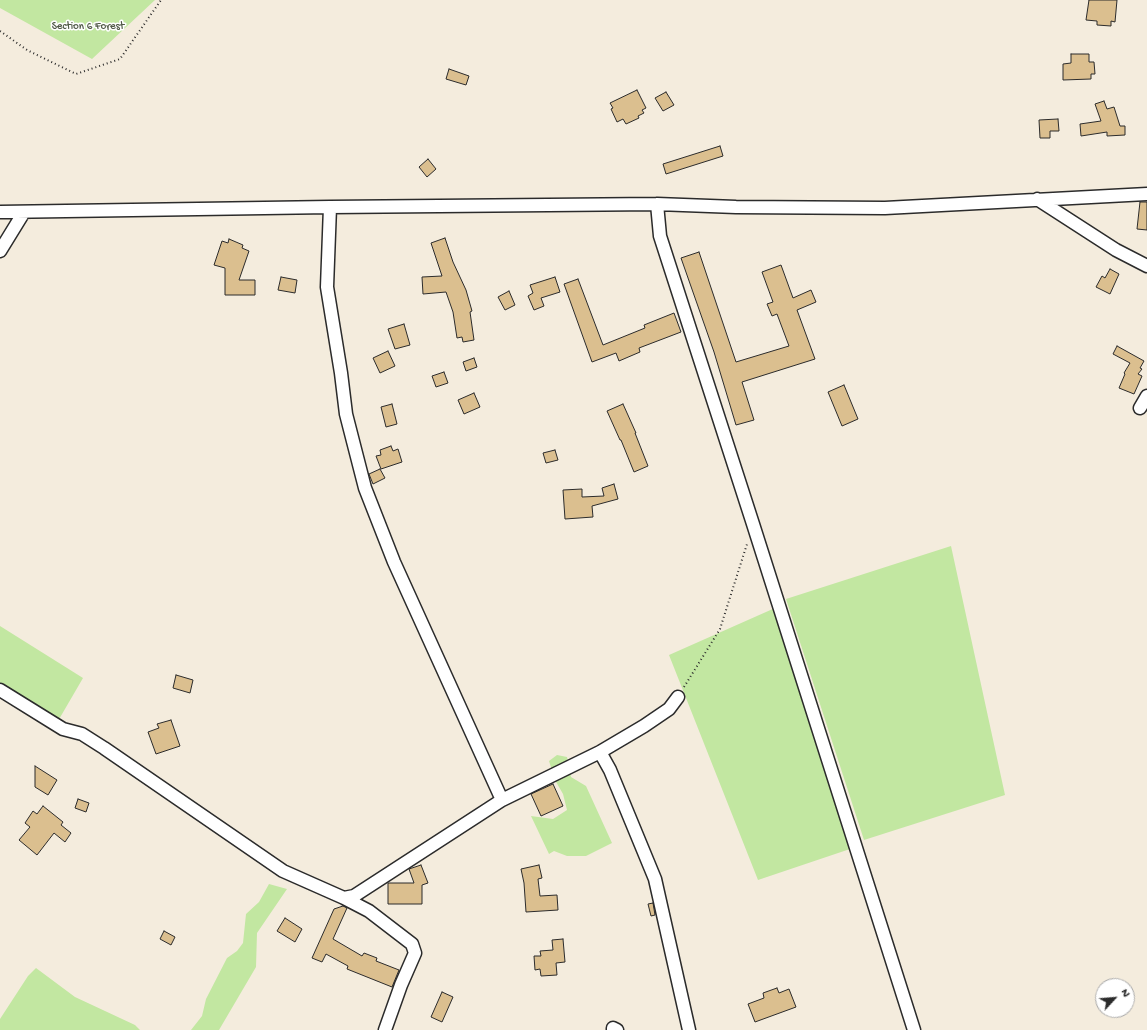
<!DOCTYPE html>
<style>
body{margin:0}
#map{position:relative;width:1147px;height:1030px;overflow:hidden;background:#f4ecdd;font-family:"Gochi Hand",sans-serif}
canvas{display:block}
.north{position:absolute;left:1095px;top:978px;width:40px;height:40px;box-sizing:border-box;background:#fff;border:1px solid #aaa;border-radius:50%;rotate:64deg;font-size:11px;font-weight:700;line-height:16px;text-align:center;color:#2b2b2b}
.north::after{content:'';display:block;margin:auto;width:14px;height:18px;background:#2b2b2b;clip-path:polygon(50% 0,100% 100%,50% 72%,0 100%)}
</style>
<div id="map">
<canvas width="1147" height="1030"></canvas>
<div class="north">N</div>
</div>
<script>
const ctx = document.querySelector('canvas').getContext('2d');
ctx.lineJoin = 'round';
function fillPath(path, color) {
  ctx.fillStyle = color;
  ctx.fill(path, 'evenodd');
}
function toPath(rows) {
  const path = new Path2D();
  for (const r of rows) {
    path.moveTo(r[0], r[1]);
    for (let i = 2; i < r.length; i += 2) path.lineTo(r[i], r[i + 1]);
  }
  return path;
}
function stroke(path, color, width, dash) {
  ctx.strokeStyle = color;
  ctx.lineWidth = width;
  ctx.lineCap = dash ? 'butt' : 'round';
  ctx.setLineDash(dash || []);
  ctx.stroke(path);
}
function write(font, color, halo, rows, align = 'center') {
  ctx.font = font + ' "Gochi Hand",sans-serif';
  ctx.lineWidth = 3;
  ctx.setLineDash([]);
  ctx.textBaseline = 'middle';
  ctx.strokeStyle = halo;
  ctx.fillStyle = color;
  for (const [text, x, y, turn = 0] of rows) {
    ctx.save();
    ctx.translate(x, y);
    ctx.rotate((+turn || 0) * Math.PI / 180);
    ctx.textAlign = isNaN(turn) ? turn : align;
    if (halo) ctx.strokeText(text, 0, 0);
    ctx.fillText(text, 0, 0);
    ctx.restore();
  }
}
fillPath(toPath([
 [0,0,155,0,92,59,0,8],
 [951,546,1005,795,864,840,786,599],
 [775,608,850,849,758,880,669,655],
 [0,626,83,678,58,721,0,684],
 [557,755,567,757,571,777,586,786,612,843,586,856,567,856,554,851,549,854,531,816,553,819,567,810,563,794,555,780,549,761],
 [269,884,287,889,257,933,256,967,219,1030,191,1030,202,1016,206,999,227,958,237,951,243,943,246,914,259,902],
 [36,968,75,997,135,1025,140,1030,0,1030,0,1019,28,976]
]), '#c2e7a1');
const building = toPath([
 [1089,0,1117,0,1115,22,1111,21,1111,26,1097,25,1097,21,1086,20,1089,0],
 [1071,54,1089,54,1089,62,1094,62,1095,74,1091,74,1091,79,1063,80,1063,64,1071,63,1071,54],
 [449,69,469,76,466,85,446,79,449,69],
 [637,90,646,108,642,110,644,113,638,116,639,118,626,124,623,119,617,122,611,109,613,108,610,103,637,90],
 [666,92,674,105,663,111,655,98,666,92],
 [1104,101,1107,109,1114,107,1120,126,1125,126,1125,135,1107,136,1107,132,1081,136,1080,124,1101,121,1095,104,1104,101],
 [1058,119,1059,131,1050,131,1050,138,1040,138,1039,120,1058,119],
 [720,146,723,156,666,174,663,164,720,146],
 [428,159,436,169,427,177,419,167,428,159],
 [1140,202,1147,202,1147,230,1137,229,1140,202],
 [445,238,453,262,466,290,472,311,470,312,474,340,463,342,462,337,457,338,453,312,446,292,423,294,422,277,442,276,431,243,445,238],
 [229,239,243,245,242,248,249,251,239,280,255,280,255,295,225,295,225,268,214,265,222,241,228,243,229,239],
 [699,252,736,362,789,346,777,314,772,316,767,304,773,302,762,272,781,265,793,298,811,290,816,302,797,310,815,359,742,382,754,420,736,425,714,352,681,258,699,252],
 [1110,269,1119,274,1110,294,1096,287,1102,276,1105,278,1110,269],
 [281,277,297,280,295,293,278,290,281,277],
 [555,277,560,292,541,298,544,306,534,310,528,296,533,293,530,285,555,277],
 [578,279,603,345,645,328,644,325,674,313,681,332,639,348,640,352,619,361,616,353,592,362,564,284,578,279],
 [509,291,515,305,505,310,498,297,509,291],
 [404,324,410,345,395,349,388,329,404,324],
 [1117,346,1144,361,1140,368,1142,369,1138,374,1142,376,1134,394,1119,388,1125,374,1124,373,1130,363,1113,354,1117,346],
 [388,351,395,366,380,373,373,358,388,351],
 [474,358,477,367,466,371,463,362,474,358],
 [444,372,448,383,436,387,432,376,444,372],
 [844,385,858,419,842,426,828,392,844,385],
 [474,393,480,407,464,414,458,400,474,393],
 [392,404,397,424,386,427,381,407,392,404],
 [623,404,636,433,635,433,648,466,634,472,621,440,620,440,607,411,623,404],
 [391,446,393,451,398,449,402,462,381,469,376,456,381,455,380,450,391,446],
 [555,450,558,460,546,463,543,453,555,450],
 [380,469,385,478,373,484,369,474,380,469],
 [614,484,618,499,592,506,593,517,565,519,563,490,582,489,582,497,604,496,602,488,614,484],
 [176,675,193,680,190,693,173,688,176,675],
 [171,720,180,746,156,754,148,732,159,728,157,724,171,720],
 [35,766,57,780,48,795,35,787,35,766],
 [553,784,563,806,541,816,531,794,553,784],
 [78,799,89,803,86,812,75,808,78,799],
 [43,806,63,822,61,825,71,833,65,842,54,833,37,855,19,840,30,827,25,823,33,811,37,814,43,806],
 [421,865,428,883,422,885,422,904,388,904,388,883,414,883,409,869,421,865],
 [539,865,542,878,538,879,540,896,557,895,558,910,526,912,524,883,521,869,539,865],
 [653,903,655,915,651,916,648,904,653,903],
 [343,906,347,908,333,939,362,956,364,953,377,958,376,961,399,970,392,987,347,969,348,966,326,954,322,962,312,958,334,909,343,906],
 [285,918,302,929,295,942,277,931,285,918],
 [164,931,175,937,171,945,160,939,164,931],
 [563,939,565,962,556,963,557,975,541,976,540,969,535,970,534,956,541,956,540,951,553,950,552,940,563,939],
 [777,988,779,993,789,989,796,1007,755,1022,748,1004,764,998,763,993,777,988],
 [442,992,453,997,442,1022,431,1017,442,992]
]);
fillPath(building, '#dbbf8f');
stroke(building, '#2b2b2b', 1);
const street = toPath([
 [1037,199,1116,250,1147,266],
 [657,204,660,236,753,524,914,1030],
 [330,207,327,287,341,373,346,414,365,488,394,562,502,800],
 [0,212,330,207,657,204,736,207,885,208,1147,194],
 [0,251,24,212],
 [1140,408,1147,396],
 [0,690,63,729,82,734,104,748,283,871,344,898,369,911,412,944,415,953,401,985,385,1030],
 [600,752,610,770,655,879,689,1030],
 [344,898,354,896,502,800,600,752,644,726,669,709,678,697],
 [613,1030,613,1028,617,1030]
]);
stroke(street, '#2b2b2b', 15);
stroke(toPath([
 [0,31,27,50,76,74,120,59,161,0],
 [684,687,720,629,747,544]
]), '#2b2b2b', 2, [1, 3]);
stroke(street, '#fff', 12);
write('11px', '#515a48', '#fff', [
 ["Section 6 Forest",88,27]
]);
</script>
